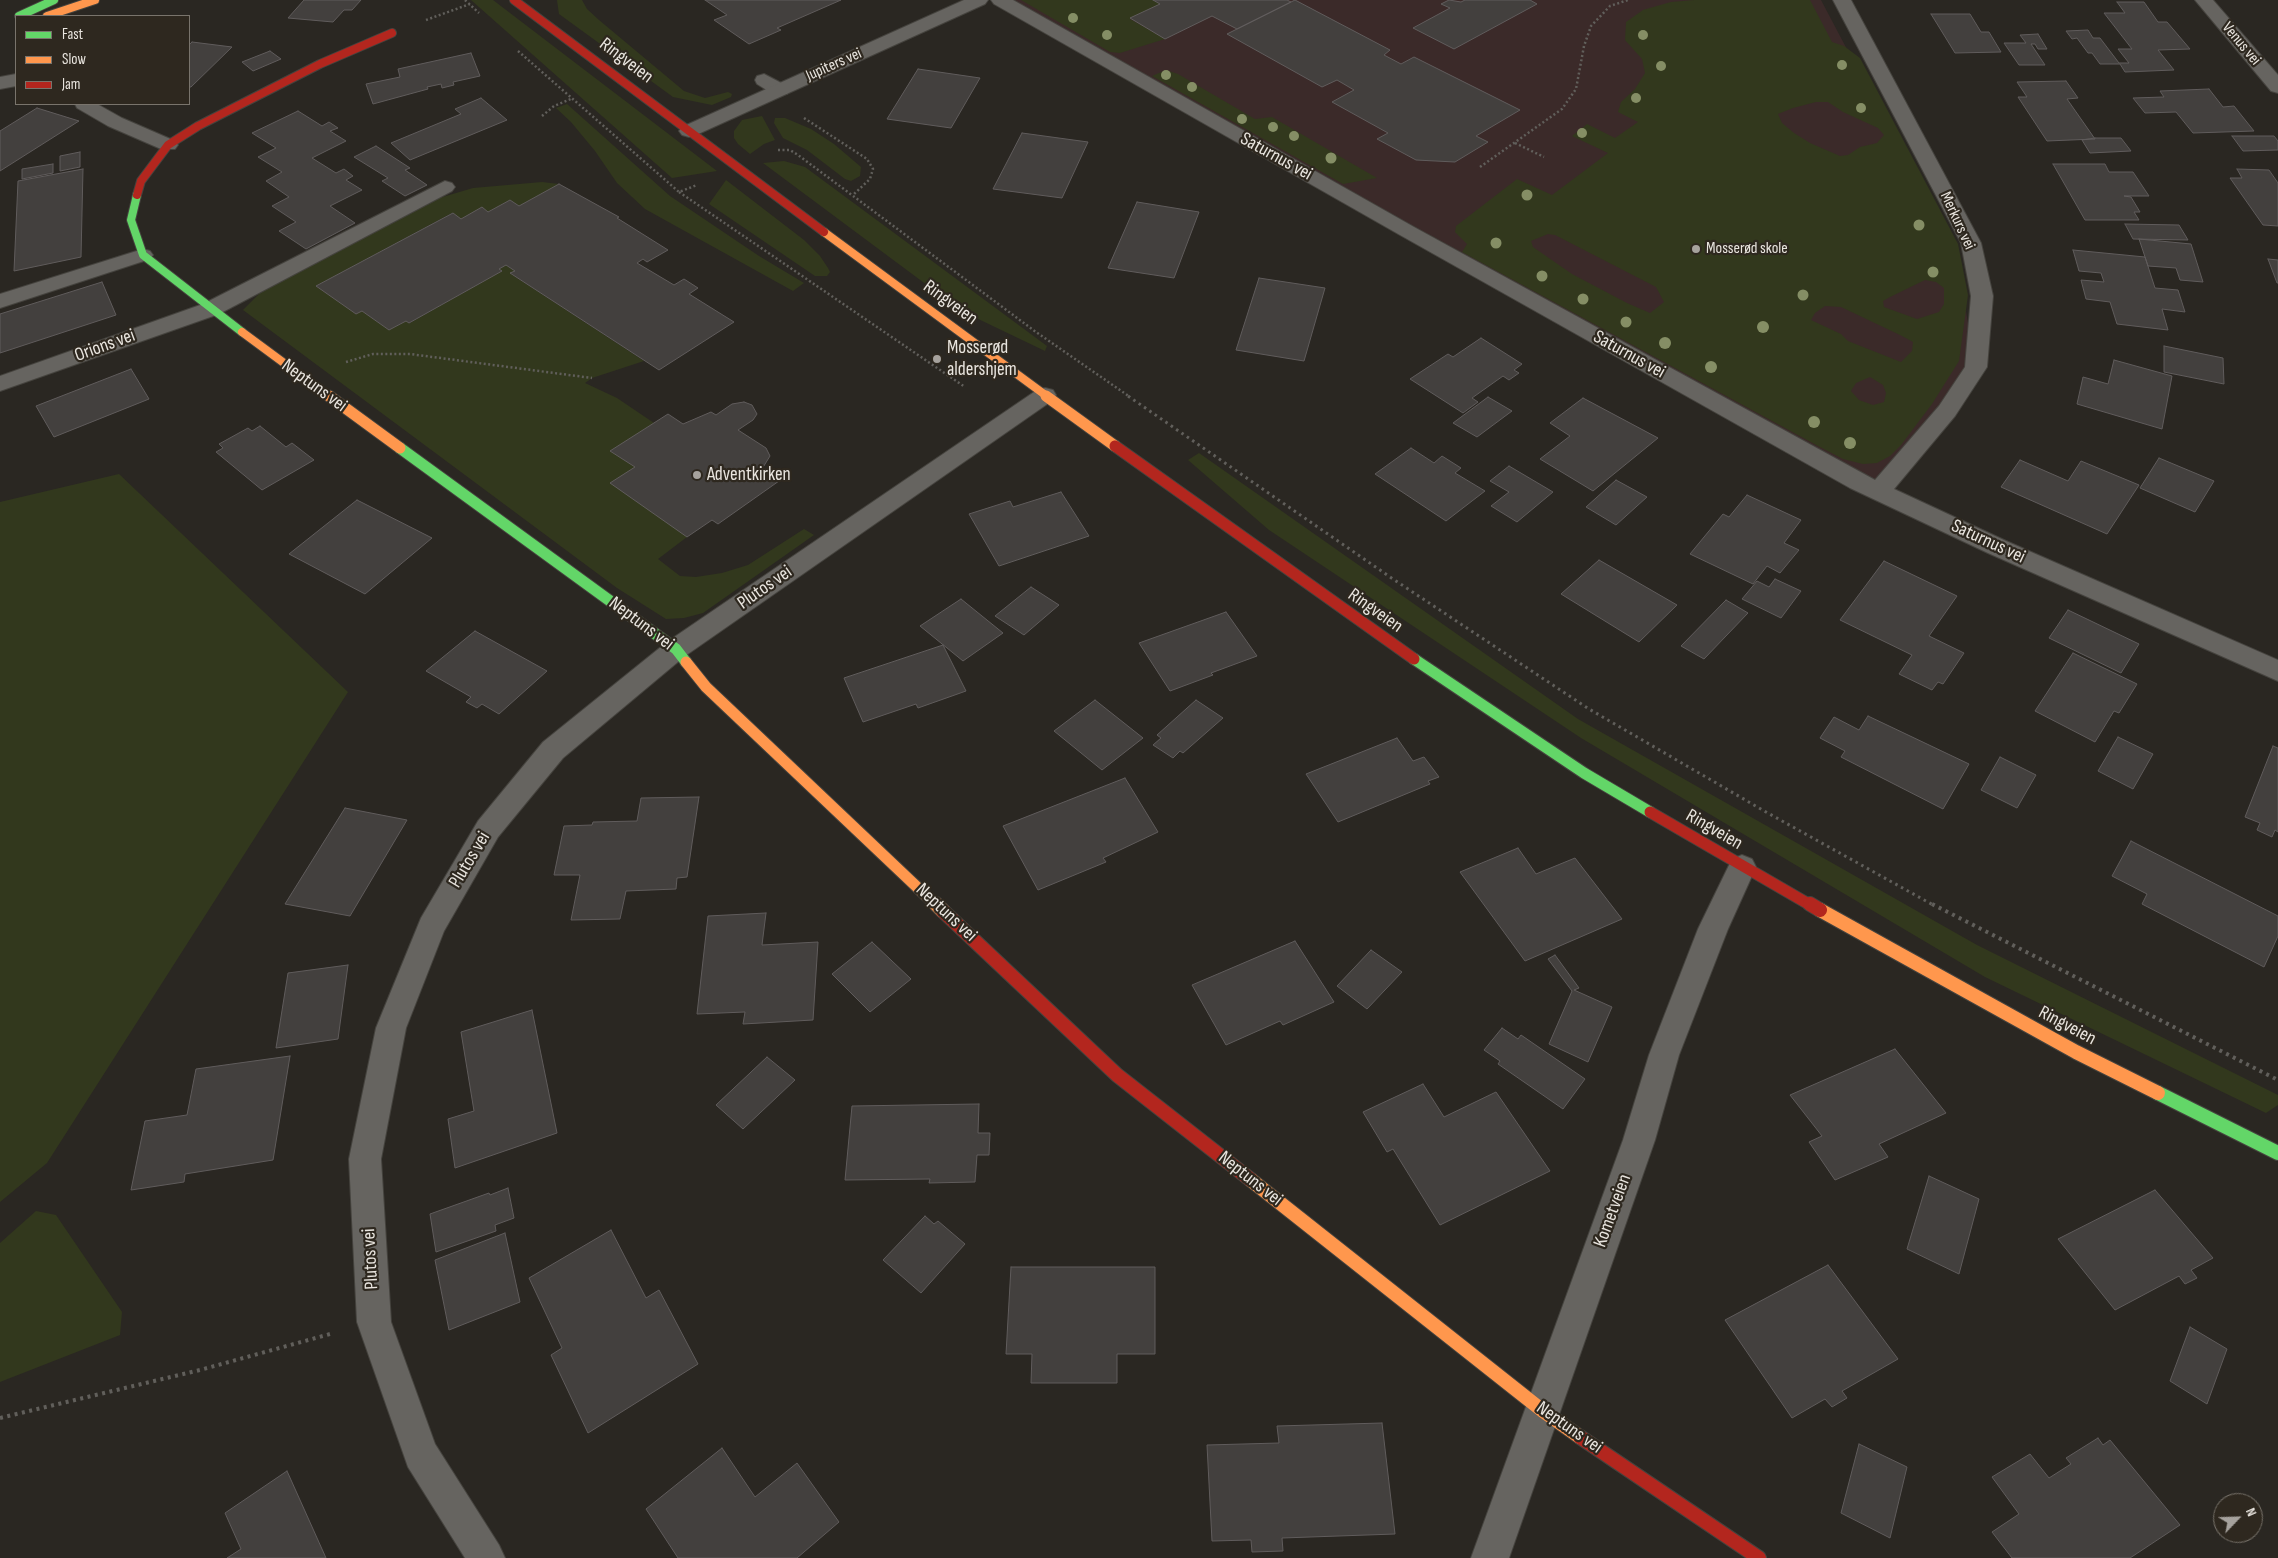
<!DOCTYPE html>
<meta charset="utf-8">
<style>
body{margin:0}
#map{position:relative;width:2278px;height:1558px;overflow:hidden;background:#2a2722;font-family:"Sofia Sans Condensed",sans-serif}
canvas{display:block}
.legend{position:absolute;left:15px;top:15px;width:175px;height:90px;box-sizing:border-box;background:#2e281f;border:1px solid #79746c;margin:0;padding:6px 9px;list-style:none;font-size:15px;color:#e9e5df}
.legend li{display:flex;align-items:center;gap:10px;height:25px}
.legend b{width:25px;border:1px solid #79746c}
.north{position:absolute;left:2213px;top:1493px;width:50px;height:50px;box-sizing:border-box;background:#2e281f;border:1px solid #79746c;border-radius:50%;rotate:66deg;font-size:14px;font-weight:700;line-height:20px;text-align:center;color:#e9e5df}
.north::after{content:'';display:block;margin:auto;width:18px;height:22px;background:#a6a29d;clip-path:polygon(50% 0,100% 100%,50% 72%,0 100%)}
</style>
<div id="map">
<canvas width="2278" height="1558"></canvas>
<ul class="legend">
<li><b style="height:6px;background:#63d668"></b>Fast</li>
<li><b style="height:6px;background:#ff974d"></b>Slow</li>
<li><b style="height:6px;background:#b3261e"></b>Jam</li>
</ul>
<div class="north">N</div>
</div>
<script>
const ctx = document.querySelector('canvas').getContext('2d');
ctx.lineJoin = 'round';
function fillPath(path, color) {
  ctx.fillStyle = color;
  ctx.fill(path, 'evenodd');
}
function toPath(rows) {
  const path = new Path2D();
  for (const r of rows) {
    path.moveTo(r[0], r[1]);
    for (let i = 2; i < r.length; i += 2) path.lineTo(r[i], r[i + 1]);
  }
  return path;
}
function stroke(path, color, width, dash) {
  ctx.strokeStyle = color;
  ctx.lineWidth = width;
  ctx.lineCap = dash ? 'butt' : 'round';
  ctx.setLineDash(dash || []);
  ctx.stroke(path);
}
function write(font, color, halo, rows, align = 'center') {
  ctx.font = font + ' "Sofia Sans Condensed",sans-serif';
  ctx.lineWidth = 4.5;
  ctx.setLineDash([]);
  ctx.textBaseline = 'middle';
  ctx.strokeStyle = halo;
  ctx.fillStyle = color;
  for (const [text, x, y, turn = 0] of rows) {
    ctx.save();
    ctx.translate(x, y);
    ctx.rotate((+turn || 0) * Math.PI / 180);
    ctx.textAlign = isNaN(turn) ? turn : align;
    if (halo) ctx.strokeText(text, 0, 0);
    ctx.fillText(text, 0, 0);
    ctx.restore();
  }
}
fillPath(toPath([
 [1001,0,1821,0,1956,256,1976,367,1879,491]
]), '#3b2a29');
fillPath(toPath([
 [471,0,493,0,717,171,672,178],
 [557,0,582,0,587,9,599,20,684,91,705,98,728,92,732,94,731,97,712,105,673,97,559,14],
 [1021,0,1153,0,1160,4,1130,19,1165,39,1120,53,1110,52],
 [1694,0,1810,0,1832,42,1844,46,1860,58,1958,244,1968,295,1959,361,1932,404,1901,445,1890,456,1877,463,1863,464,1843,459,1818,446,1462,252,1467,244,1455,232,1456,226,1517,179,1552,195,1608,153,1572,136,1587,124,1615,138,1638,122,1618,112,1621,102,1635,89,1645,73,1642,59,1625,40,1626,22,1643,10,1671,2],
 [1816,102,1828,102,1843,112,1878,128,1884,135,1877,143,1860,147,1848,155,1840,156,1810,143,1794,133,1782,123,1778,114,1793,108],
 [1548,234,1555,235,1656,287,1664,302,1650,313,1627,303,1572,274,1533,247,1531,241],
 [1925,280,1936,282,1944,288,1944,304,1939,312,1917,319,1884,307,1883,301,1890,297],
 [1825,306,1841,307,1902,336,1913,342,1912,351,1901,362,1848,341,1841,334,1811,320,1815,313],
 [1870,377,1883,385,1886,393,1884,402,1873,405,1859,400,1851,391,1856,383],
 [1166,70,1178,74,1255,119,1272,117,1377,178,1343,184,1152,76],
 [567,104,670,196,759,256,804,283,793,291,645,209,617,183,595,151,571,122,556,108],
 [762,116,775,140,764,144,750,154,738,144,734,138,734,131,742,120],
 [775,118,785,118,811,129,834,144,861,167,860,176,851,181,845,179,807,150,783,138,774,123],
 [784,161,805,167,1047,346,1045,351,972,316,943,297,763,163],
 [726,180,804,240,820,256,828,268,830,272,827,276,815,276,709,204],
 [542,182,559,184,519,206,510,200,488,212,482,208,461,219,452,213,316,286,356,314,362,311,389,330,406,321,410,323,502,271,499,269,506,265,515,271,511,274,644,361,592,378,585,383,617,398,654,423,611,451,635,467,687,537,658,559,680,576,696,577,722,573,748,565,804,529,814,535,703,613,684,618,666,619,617,588,243,310,262,291,419,204,473,188],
 [1199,453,1578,719,1977,945,2278,1095,2278,1105,2266,1113,1985,977,1581,738,1269,530,1188,460],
 [119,474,348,692,47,1163,0,1202,0,502],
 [36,1211,56,1215,122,1312,120,1335,0,1382,0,1243]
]), '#32381d');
const building = toPath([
 [304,0,361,0,352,10,344,10,333,22,288,18,304,0],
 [705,0,841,0,777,28,781,30,749,44,714,20,727,15,705,0],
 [1153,0,1287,0,1291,2,1237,29,1212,16,1165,39,1130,18,1160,4,1153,0],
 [1295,0,1390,50,1384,55,1401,64,1414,57,1520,110,1476,136,1488,142,1455,162,1416,160,1377,139,1388,133,1332,102,1354,90,1337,80,1322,87,1227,34,1295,0],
 [1449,0,1461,2,1465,0,1530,0,1537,4,1454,49,1413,28,1450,8,1441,4,1449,0],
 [2117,2,2144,2,2158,22,2167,22,2190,49,2158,50,2174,70,2125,72,2120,64,2100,64,2092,53,2088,53,2077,38,2072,39,2066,31,2088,30,2093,38,2100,38,2119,63,2129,63,2118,49,2132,49,2104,13,2125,13,2117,2],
 [1931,14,1970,14,1981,32,1989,32,2001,52,1955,53,1931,14],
 [2038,34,2047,49,2038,49,2035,44,2031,44,2045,65,2019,65,2004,43,2026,43,2020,35,2038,34],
 [192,42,232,47,191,87,189,87,189,45,192,42],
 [270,51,281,59,253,71,242,62,270,51],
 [471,53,480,76,453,82,454,85,442,88,441,84,427,87,428,89,373,104,366,84,400,77,398,69,471,53],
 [918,69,980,78,951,128,887,119,918,69],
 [2066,81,2078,98,2067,99,2095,139,2047,141,2018,97,2027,97,2017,82,2066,81],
 [2209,89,2223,107,2234,106,2254,131,2193,133,2176,112,2145,113,2133,98,2164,97,2160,91,2209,89],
 [481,98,507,120,410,160,391,143,461,114,455,109,481,98],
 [37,108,79,121,0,171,0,131,37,108],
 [298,111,322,126,329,122,338,128,330,131,346,141,312,158,336,173,344,169,353,176,346,180,362,190,330,206,355,223,306,249,279,231,296,222,272,206,289,197,266,181,282,172,258,157,276,148,252,133,298,111],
 [1022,133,1088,142,1062,198,993,189,1022,133],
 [2232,136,2274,136,2278,141,2278,150,2243,151,2232,136],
 [2095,138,2121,138,2131,151,2090,153,2082,140,2095,138],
 [376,146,410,168,405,170,427,185,405,196,382,181,388,178,354,157,376,146],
 [80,152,80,167,60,171,60,156,80,152],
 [53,164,53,173,22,179,22,169,53,164],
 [2053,164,2105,164,2109,172,2133,172,2149,196,2124,196,2131,197,2140,212,2134,212,2139,220,2085,220,2053,164],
 [83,169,81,257,14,271,18,181,83,169],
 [2237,169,2269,170,2278,183,2278,226,2263,225,2230,178,2242,178,2237,169],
 [559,184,619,217,617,218,668,250,647,262,643,259,637,263,674,285,684,279,698,288,689,294,734,322,659,370,510,273,515,271,506,265,499,269,502,271,409,323,406,321,389,330,362,311,356,314,316,286,453,213,461,219,482,207,488,212,510,200,519,206,559,184],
 [1137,202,1199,212,1174,278,1108,268,1137,202],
 [2125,224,2179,225,2188,240,2133,239,2125,224],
 [2139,239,2191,244,2203,282,2180,280,2176,268,2148,266,2139,239],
 [2073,250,2145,257,2155,288,2178,290,2185,312,2162,309,2168,330,2117,324,2110,302,2086,299,2081,280,2104,282,2101,273,2079,271,2073,250],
 [2268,259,2278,260,2278,283,2277,283,2268,259],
 [1259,278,1325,288,1304,361,1236,350,1259,278],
 [102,282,116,315,0,353,0,314,102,282],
 [1481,338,1522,364,1514,370,1519,373,1509,380,1503,376,1472,398,1478,402,1463,413,1410,379,1448,354,1453,357,1481,338],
 [2164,346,2223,358,2224,384,2164,372,2164,346],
 [2114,360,2172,376,2162,429,2077,404,2083,377,2108,384,2114,360],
 [131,369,149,399,54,437,36,406,131,369],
 [1488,397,1512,411,1477,437,1453,423,1488,397],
 [1583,398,1658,438,1593,491,1540,459,1570,436,1550,423,1583,398],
 [744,402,752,405,757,414,753,420,738,430,766,448,770,456,762,469,779,481,718,524,712,520,687,537,610,483,635,467,610,451,668,414,683,424,711,412,716,415,732,404,744,402],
 [260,426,286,447,292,443,314,460,262,490,216,452,223,448,219,444,248,428,252,431,260,426],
 [1411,448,1434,463,1442,456,1461,468,1455,473,1485,491,1446,521,1375,474,1411,448],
 [2159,458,2214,481,2195,512,2140,488,2159,458],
 [2020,460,2068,481,2081,461,2139,485,2107,534,2001,487,2020,460],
 [1509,466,1553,492,1517,522,1491,506,1509,492,1490,481,1509,466],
 [1616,480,1647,497,1616,525,1586,507,1616,480],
 [1061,492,1089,536,999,566,969,514,1010,501,1013,507,1061,492],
 [1747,495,1801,520,1784,543,1799,550,1780,573,1767,566,1753,584,1690,554,1723,514,1729,517,1747,495],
 [357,500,432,538,365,594,289,554,357,500],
 [1599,560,1677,605,1639,642,1561,594,1599,560],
 [1884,561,1957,596,1929,636,1964,653,1943,684,1938,682,1932,690,1899,674,1912,655,1840,620,1884,561],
 [1775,579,1801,591,1781,618,1742,599,1757,581,1769,587,1775,579],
 [1031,587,1059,605,1024,635,995,616,1031,587],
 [961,599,1003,633,963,661,920,626,961,599],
 [1726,600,1748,613,1704,659,1681,646,1726,600],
 [2068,610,2139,644,2121,673,2049,638,2068,610],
 [1226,612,1257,656,1211,673,1213,675,1170,691,1139,643,1226,612],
 [475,631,547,671,499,714,482,704,477,708,466,702,471,697,426,671,475,631],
 [943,645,966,691,918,708,916,704,863,722,844,678,943,645],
 [2073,653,2137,684,2119,713,2114,711,2095,742,2035,711,2073,653],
 [1095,700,1143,738,1102,770,1054,731,1095,700],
 [1196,700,1223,718,1183,753,1180,751,1173,758,1153,745,1161,738,1157,735,1196,700],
 [1868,716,1969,764,1943,809,1841,757,1845,751,1820,738,1834,717,1859,730,1868,716],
 [2118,737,2153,754,2133,789,2098,771,2118,737],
 [1397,738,1413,761,1424,757,1439,777,1428,781,1430,784,1338,822,1306,774,1397,738],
 [2273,746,2278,748,2278,832,2275,830,2272,837,2257,830,2260,823,2245,817,2273,746],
 [2000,757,2036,775,2017,808,1981,790,2000,757],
 [1125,778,1158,832,1103,858,1106,862,1038,890,1003,826,1125,778],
 [699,797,687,877,677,878,676,889,626,891,620,919,571,920,580,875,554,875,564,826,592,825,593,822,637,821,641,798,699,797],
 [345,808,407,820,350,916,285,904,345,808],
 [2131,841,2278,916,2278,936,2264,967,2142,904,2147,894,2112,876,2131,841],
 [1518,848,1536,874,1575,858,1622,919,1525,961,1460,872,1518,848],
 [766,913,762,945,818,942,813,1020,743,1024,745,1012,697,1014,708,916,766,913],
 [1295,941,1334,1002,1283,1025,1280,1021,1226,1045,1192,985,1295,941],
 [872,942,911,979,870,1012,832,974,872,942],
 [1371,950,1402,972,1367,1009,1337,986,1371,950],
 [1555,955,1579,988,1574,990,1612,1007,1588,1062,1549,1044,1572,991,1548,959,1555,955],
 [348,965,338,1039,276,1048,288,973,348,965],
 [532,1010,557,1133,455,1168,448,1119,474,1111,461,1032,532,1010],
 [1502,1028,1518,1039,1521,1035,1585,1079,1563,1109,1498,1064,1500,1061,1484,1050,1502,1028],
 [1895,1049,1946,1113,1879,1144,1888,1157,1835,1180,1809,1142,1822,1136,1790,1095,1895,1049],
 [290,1056,273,1160,185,1174,184,1182,131,1190,145,1121,187,1115,196,1069,290,1056],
 [767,1057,795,1080,743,1129,716,1105,767,1057],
 [1423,1084,1444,1117,1496,1092,1550,1171,1440,1225,1393,1149,1387,1152,1363,1112,1423,1084],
 [979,1104,978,1133,990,1133,989,1155,977,1155,975,1182,929,1183,930,1179,845,1180,852,1106,979,1104],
 [1929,1176,1979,1199,1959,1274,1907,1249,1929,1176],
 [508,1188,514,1218,495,1225,496,1231,436,1252,430,1214,489,1193,490,1195,508,1188],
 [2155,1190,2213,1258,2191,1270,2197,1278,2185,1284,2179,1276,2115,1310,2058,1239,2155,1190],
 [925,1216,934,1224,938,1221,965,1244,921,1293,883,1260,925,1216],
 [611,1230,646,1298,659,1290,698,1364,588,1433,551,1355,562,1348,529,1278,611,1230],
 [505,1233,520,1302,449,1330,435,1260,505,1233],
 [1828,1265,1898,1359,1842,1391,1847,1398,1832,1407,1825,1399,1792,1418,1725,1320,1828,1265],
 [1011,1267,1155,1267,1155,1354,1117,1354,1117,1383,1031,1383,1032,1354,1006,1354,1011,1267],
 [2190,1327,2227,1349,2207,1404,2170,1381,2190,1327],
 [1382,1423,1395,1534,1282,1538,1283,1551,1252,1552,1251,1540,1212,1541,1207,1445,1279,1443,1277,1426,1382,1423],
 [2098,1438,2103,1445,2110,1440,2180,1525,2130,1558,2012,1558,1992,1532,2019,1514,1992,1477,2030,1454,2049,1478,2071,1464,2066,1458,2098,1438],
 [1859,1444,1907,1467,1890,1538,1841,1513,1859,1444],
 [722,1448,755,1497,797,1463,839,1522,797,1558,678,1558,646,1509,722,1448],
 [287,1471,326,1558,227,1558,241,1549,225,1513,287,1471]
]);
fillPath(building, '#43403e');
stroke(building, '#605c5c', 1);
const lane = toPath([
 [764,74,787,86,789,90,787,94,773,94,757,84,755,80,757,76,764,74]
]);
const street = toPath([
 [964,0,988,0,985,4,696,135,689,137,682,135,679,131,682,127,964,0],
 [991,0,1013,0,1414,227,1875,480,1939,406,1965,367,1971,296,1961,243,1833,0,1851,0,1981,243,1993,296,1987,367,1955,416,1894,489,2006,541,2278,660,2278,681,1988,553,1850,488,1400,235,994,4,991,0],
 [2195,0,2213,0,2278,75,2278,93,2271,91,2195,0],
 [16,74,16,86,0,89,0,77,16,74],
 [75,104,97,104,122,118,175,141,178,145,175,149,161,149,108,126,77,108,75,104],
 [445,181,452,183,455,187,452,191,219,314,0,391,0,376,203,304,445,181],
 [143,249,150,251,153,255,150,259,0,308,0,294,143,249],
 [1045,388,1053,390,1056,395,1053,400,685,656,563,758,498,837,444,931,406,1028,381,1159,391,1322,435,1444,499,1545,505,1558,465,1558,408,1467,357,1322,349,1159,376,1028,421,918,478,821,543,742,667,642,1037,390,1045,388],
 [1742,855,1752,859,1756,867,1728,929,1679,1055,1655,1140,1509,1558,1471,1558,1623,1140,1649,1055,1698,929,1732,859,1742,855]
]);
const fastFar2 = toPath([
 [19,16,54,0],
 [137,195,131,220,143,255,242,332]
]);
const fastFar1 = toPath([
 [400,448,676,649,686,662],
 [1414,659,1584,773,1650,812]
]);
const fast = toPath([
 [2158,1093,2278,1153]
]);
const slowFar2 = toPath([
 [47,16,95,0],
 [824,232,1048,397],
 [242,332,330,397]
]);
const slowFar1 = toPath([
 [329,396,400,448],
 [1046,396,1115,446],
 [686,662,706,687,937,906]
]);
const slow = toPath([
 [936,904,943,911],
 [1820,910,2076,1052,2158,1093],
 [1251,1180,1543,1411,1580,1437]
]);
const jamFar2 = toPath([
 [514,0,824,232],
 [137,195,141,181,168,145,198,126,320,64,392,33]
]);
const jamFar1 = toPath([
 [1115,446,1414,659],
 [1650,812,1812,906]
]);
const jam = toPath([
 [1810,904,1820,910],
 [943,911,1117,1075,1251,1180],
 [1580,1437,1759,1558]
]);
stroke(lane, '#45433e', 2);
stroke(street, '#45433e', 2);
stroke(fastFar2, '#45433e', 10);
stroke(fastFar1, '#45433e', 13);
stroke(fast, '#45433e', 16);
stroke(slowFar2, '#45433e', 10);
stroke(slowFar1, '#45433e', 13);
stroke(slow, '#45433e', 16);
stroke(jamFar2, '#45433e', 10);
stroke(jamFar1, '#45433e', 13);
stroke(jam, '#45433e', 16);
stroke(toPath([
 [465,0,479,13],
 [426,20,470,4],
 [518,51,679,192,697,185],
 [542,116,554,106,571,99],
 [804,118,867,159,873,169,870,179,853,195],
 [1515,143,1544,157],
 [778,150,790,150,798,155,1036,332,1130,397],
 [1480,167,1562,109,1576,89,1584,46,1591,26,1610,6,1628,0],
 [679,192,965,387],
 [346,362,373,354,410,354,592,378]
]), '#615f5b', 2.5, [2, 2.5]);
stroke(toPath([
 [1128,396,1393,579,1589,709,1766,812,1935,906]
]), '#615f5b', 3, [2.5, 4]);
stroke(toPath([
 [1932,904,2278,1080],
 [0,1418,200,1370,330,1334]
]), '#615f5b', 4, [3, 4.5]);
fillPath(lane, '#666460');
fillPath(street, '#666460');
stroke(fastFar2, '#63d668', 8);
stroke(fastFar1, '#63d668', 11);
stroke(fast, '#63d668', 14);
stroke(slowFar2, '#ff974d', 8);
stroke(slowFar1, '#ff974d', 11);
stroke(slow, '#ff974d', 14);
stroke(jamFar2, '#b3261e', 8);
stroke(jamFar1, '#b3261e', 11);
stroke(jam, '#b3261e', 14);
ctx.fillStyle = '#858e65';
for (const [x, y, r] of [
 [1073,18,5],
 [1107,35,5],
 [1643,35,5],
 [1842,65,5],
 [1661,66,5],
 [1166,75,5],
 [1192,87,5],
 [1636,98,5],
 [1861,108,5],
 [1242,119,5],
 [1273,127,5],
 [1582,133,5],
 [1294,136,5],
 [1331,158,5.5],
 [1527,195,5.5],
 [1919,225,5.5],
 [1496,243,5.5],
 [1933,272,5.5],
 [1542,276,5.5],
 [1803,295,5.5],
 [1583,299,5.5],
 [1626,322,5.5],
 [1763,327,6],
 [1665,343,6],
 [1711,367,6],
 [1814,422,6],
 [1850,443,6]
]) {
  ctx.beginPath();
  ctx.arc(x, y, r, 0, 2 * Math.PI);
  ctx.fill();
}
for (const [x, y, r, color] of [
 [1696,249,5,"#a6a29d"],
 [937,359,5,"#a6a29d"],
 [697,475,5,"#a6a29d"]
]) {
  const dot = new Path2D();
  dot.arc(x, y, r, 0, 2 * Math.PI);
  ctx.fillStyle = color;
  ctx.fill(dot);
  stroke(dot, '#2e281f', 2);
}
write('16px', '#e9e5df', '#2e281f', [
 ["Venus vei",2241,44,50],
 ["Jupiters vei",834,65,-24],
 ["Merkurs vei",1957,221,65]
]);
write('16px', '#e9e5df', '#2e281f', [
 ["Mosserød skole",1706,249]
], 'left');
write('19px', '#e9e5df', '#2e281f', [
 ["Ringveien",626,61,37],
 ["Saturnus vei",1276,157,29],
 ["Ringveien",950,303,36],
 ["Orions vei",105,346,-20],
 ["Saturnus vei",1629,355,29],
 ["Neptuns vei",314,386,36],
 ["Saturnus vei",1988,542,25],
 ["Plutos vei",765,588,-35],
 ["Ringveien",1375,611,35],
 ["Neptuns vei",641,624,37],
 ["Ringveien",1714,830,30],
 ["Plutos vei",470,860,-59],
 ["Neptuns vei",946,913,43],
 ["Ringveien",2067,1026,28],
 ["Neptuns vei",1250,1179,38],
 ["Kometveien",1613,1211,-70],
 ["Plutos vei",371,1259,-93],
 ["Neptuns vei",1569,1428,35]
]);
write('19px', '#e9e5df', '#2e281f', [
 ["Mosserød",947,348],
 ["aldershjem",947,370],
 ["Adventkirken",707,475]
], 'left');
</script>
